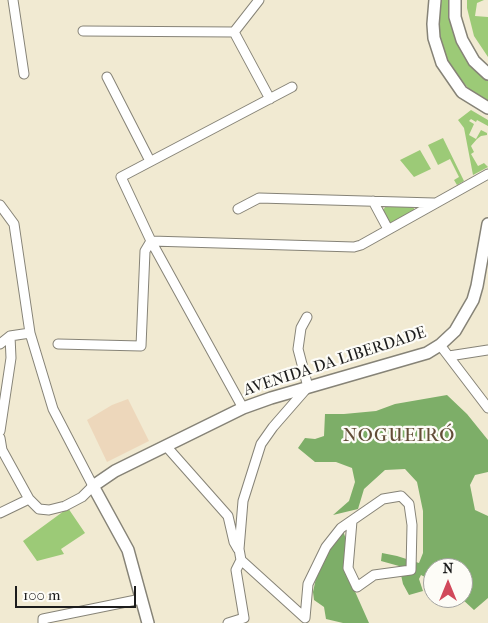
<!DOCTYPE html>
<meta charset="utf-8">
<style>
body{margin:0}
#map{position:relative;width:488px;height:623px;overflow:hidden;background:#f1ead2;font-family:"IM FELL French Canon",serif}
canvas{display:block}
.north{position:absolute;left:423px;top:558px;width:50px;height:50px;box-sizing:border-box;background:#fdfcf7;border:1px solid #a3a29f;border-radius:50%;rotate:0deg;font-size:14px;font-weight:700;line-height:20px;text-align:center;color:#1c1c1c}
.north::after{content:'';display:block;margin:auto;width:18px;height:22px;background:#d1495b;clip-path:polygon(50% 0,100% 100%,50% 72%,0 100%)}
.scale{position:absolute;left:15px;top:586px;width:121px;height:22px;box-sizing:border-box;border:2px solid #1c1c1c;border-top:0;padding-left:6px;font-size:15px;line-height:18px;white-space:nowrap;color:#1c1c1c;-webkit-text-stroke:4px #fdfcf7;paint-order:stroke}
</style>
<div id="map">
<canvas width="488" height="623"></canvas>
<div class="north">N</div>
<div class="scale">100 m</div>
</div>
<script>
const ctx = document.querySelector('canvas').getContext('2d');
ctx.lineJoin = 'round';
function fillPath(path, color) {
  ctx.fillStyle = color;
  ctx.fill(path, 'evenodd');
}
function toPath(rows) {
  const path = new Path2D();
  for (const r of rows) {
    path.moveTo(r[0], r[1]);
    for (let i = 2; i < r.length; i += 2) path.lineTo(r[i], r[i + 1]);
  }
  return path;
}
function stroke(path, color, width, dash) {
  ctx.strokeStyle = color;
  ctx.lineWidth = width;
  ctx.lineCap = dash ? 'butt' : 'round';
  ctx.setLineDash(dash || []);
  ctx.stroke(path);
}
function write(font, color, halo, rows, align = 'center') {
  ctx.font = font + ' "IM FELL French Canon",serif';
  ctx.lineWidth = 4.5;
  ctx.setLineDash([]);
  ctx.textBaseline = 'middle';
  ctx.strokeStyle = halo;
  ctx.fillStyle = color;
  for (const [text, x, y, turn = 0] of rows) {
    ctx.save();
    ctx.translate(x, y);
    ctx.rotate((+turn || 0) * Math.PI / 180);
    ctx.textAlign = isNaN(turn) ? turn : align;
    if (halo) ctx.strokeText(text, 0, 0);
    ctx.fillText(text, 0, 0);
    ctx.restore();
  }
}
fillPath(toPath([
 [128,399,149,441,107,462,87,420,112,405]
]), '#edd7bb');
fillPath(toPath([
 [439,0,450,0,479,72,488,79,488,102,470,90,451,69,438,38],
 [467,0,484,0,477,3,475,16,488,17,488,57,474,36,467,8],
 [471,110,488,120,488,126,477,120,476,122,471,119,469,121,474,124,469,135,476,139,481,130,487,133,487,135,481,136,477,139,471,146,474,152,471,154,478,166,484,163,488,167,473,175,464,128,458,120],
 [443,138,464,181,457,185,454,180,459,177,450,159,438,165,428,145],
 [420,150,431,169,414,177,400,160],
 [386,206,413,207,415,210,390,223,383,210],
 [68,508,85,533,61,549,64,554,37,561,23,541]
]), '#9cca77');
fillPath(toPath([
 [447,395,467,414,488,440,488,472,475,475,470,485,475,510,488,516,488,598,474,610,461,598,463,598,463,568,433,568,433,581,421,575,419,579,423,591,409,595,403,584,399,566,381,561,382,553,397,556,419,563,423,553,423,511,417,482,405,469,385,470,364,489,358,509,333,515,349,501,355,482,352,468,336,462,315,462,298,448,305,438,315,439,324,436,325,414,344,414,376,411,395,404],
 [343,531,346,539,353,587,369,623,343,623,326,619,324,607,314,600,313,592,316,578,330,547]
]), '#7dae68');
const street = toPath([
 [13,0,24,74],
 [259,0,234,32,270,99],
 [83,31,234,32],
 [107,77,150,161],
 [373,201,388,229],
 [0,205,14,224,30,333,53,409,93,486,82,497,65,506,49,510,39,509,29,499,0,513],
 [238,209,259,198,434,203],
 [151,241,354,247,361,245,488,174],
 [307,317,301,328,298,349,308,387],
 [0,344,10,336,30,333],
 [58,344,141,346,145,251,151,241],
 [440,345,488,408],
 [449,356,488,350],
 [307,388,273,427,261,444,243,501,239,549,241,560,305,618,308,584,326,547,341,528,383,499,401,496,409,504,412,525,411,570,374,575,357,587,348,568,352,521],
 [243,408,151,241,121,177,292,87],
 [0,431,11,358,10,336],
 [0,438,2,450,29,499],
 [166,446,228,516,234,542,238,549],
 [43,623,43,619,141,599],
 [228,623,244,618,236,570,241,560]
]);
const secondary = toPath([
 [435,0,433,24,434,38,442,63,462,92,488,108],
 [455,0,455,17,462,40,474,61,488,74],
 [148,623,128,550,93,486,115,471,243,408,271,398,427,353,440,345,455,331,473,300,477,286,488,224]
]);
stroke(street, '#868377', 11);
stroke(secondary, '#868377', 14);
stroke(street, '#fff', 9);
stroke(secondary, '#fff', 11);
write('16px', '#1c1c1c', '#fdfcf7', [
 ["AVENIDA DA LIBERDADE",335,362,-18]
]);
ctx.letterSpacing = '1px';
write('19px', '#624d37', '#fdfcf7', [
 ["NOGUEIRÓ",399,436]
]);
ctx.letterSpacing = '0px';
</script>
